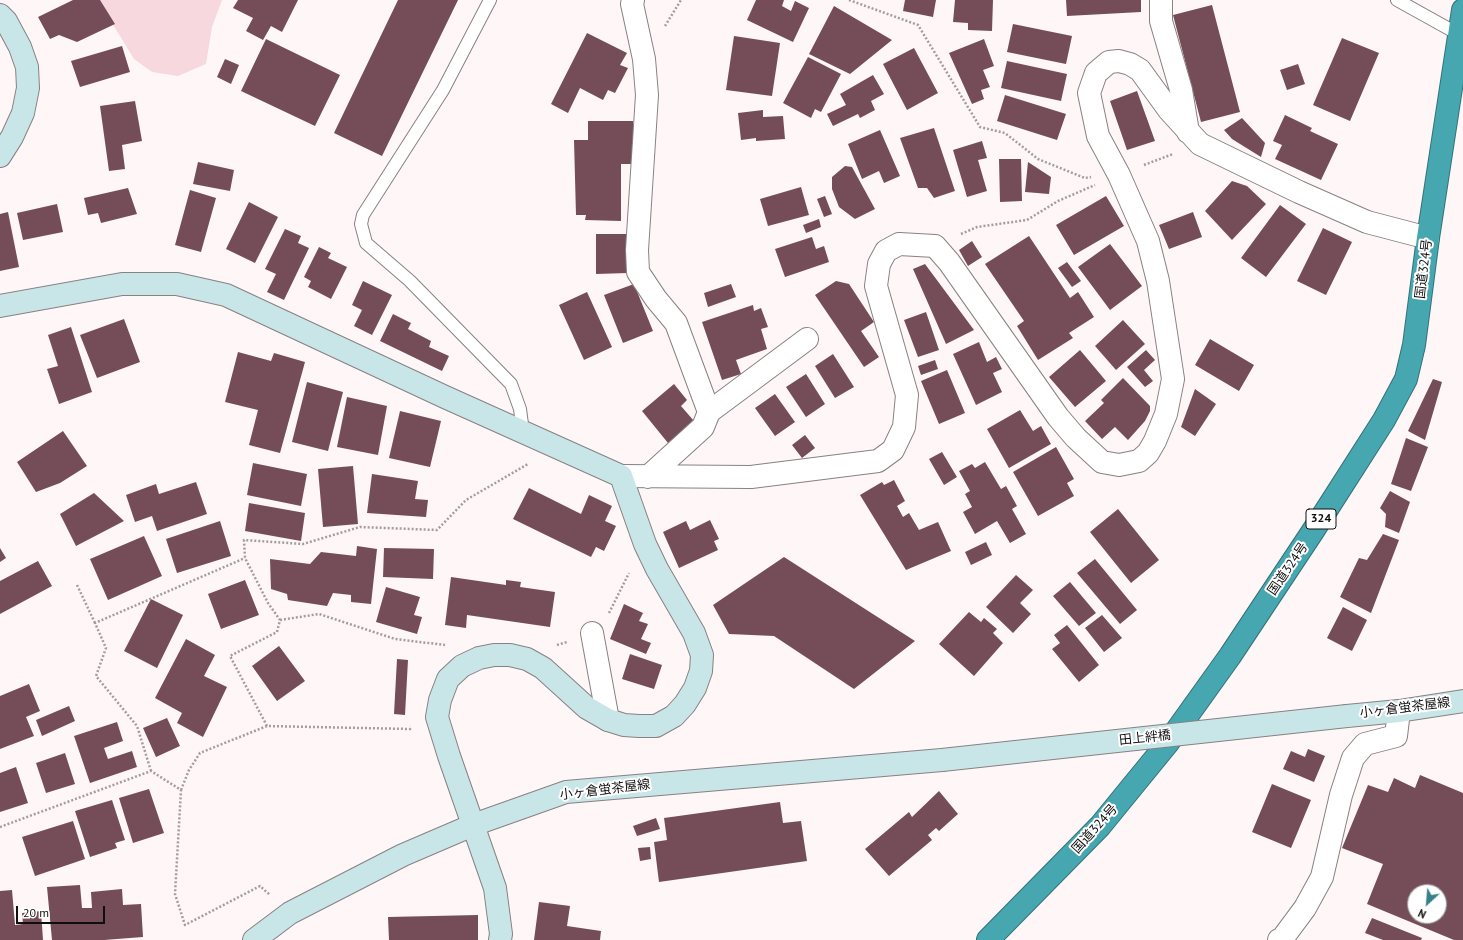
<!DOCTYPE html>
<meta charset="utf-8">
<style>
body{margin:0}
#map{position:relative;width:1463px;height:940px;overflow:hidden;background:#fff6f8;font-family:"PT Sans",sans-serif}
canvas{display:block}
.north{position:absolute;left:1407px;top:884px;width:40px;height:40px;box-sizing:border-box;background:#fff;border:1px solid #a09f9f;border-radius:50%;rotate:206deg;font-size:11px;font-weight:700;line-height:16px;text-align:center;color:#110e0f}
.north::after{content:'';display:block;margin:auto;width:14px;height:18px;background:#398188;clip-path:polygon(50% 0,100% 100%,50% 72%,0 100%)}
.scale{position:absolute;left:16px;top:906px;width:89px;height:18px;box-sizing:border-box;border:2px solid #110e0f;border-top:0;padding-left:5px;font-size:12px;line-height:14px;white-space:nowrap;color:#110e0f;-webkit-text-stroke:3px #fff;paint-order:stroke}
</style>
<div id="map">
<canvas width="1463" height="940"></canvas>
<div class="north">N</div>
<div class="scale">20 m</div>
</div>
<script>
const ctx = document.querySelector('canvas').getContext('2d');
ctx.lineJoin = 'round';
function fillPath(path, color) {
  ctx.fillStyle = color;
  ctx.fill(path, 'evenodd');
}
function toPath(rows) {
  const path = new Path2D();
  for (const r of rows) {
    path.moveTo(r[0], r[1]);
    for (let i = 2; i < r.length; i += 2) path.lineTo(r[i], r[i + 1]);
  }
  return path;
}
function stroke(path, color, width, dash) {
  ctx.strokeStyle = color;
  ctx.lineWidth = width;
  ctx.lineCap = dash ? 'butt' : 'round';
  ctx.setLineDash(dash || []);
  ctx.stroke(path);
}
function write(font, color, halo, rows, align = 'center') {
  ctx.font = font + ' "PT Sans","Noto Sans JP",sans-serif';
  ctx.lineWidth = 4;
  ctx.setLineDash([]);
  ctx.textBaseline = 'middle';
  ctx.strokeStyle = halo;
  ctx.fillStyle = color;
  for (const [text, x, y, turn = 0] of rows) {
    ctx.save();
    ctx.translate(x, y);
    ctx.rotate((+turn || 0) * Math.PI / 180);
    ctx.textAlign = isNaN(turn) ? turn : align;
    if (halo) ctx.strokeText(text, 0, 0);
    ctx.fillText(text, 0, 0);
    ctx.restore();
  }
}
fillPath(toPath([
 [98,0,222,0,212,27,206,64,178,76,152,72,134,59]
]), '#f7d8df');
fillPath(toPath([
 [73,0,100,0,115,24,77,42,59,35,50,39,38,17],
 [238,0,298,0,282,32,271,26,263,40,246,31,253,18,233,8],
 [398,0,458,0,382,156,334,133],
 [756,0,784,0,782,6,791,11,795,1,809,8,793,42,747,20],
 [905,0,936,0,933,17,903,11],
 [955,0,993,0,992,31,968,30,968,23,953,22],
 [1066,0,1141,0,1141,12,1067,16],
 [1212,5,1240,112,1201,122,1173,15],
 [834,6,892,40,850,74,809,54],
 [1013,24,1072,36,1066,64,1007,52],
 [587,33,627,53,620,65,628,68,615,93,608,90,603,100,580,88,568,113,551,104],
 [734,36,780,43,772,96,726,90],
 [1342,38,1379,53,1350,121,1313,105],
 [266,39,340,75,315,126,241,91],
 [984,39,994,66,983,70,990,87,981,90,984,99,972,104,949,53],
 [122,46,130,72,80,87,71,61],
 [914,48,938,93,907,110,883,64],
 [808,57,841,74,821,112,815,109,811,118,783,103],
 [225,59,239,65,231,84,217,77],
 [1007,61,1067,74,1061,101,1001,88],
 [1298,64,1305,84,1287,90,1280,70],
 [873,75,884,94,871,101,875,110,860,118,858,114,833,126,827,114,846,105,840,94],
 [1137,91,1155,141,1127,150,1110,101],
 [1005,95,1066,114,1057,140,997,121],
 [135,101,142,141,122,145,125,169,109,171,100,106],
 [763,110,763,117,783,116,785,139,756,141,756,138,741,140,738,113],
 [1285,115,1312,128,1310,131,1338,144,1321,180,1275,159,1282,145,1273,141],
 [1242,118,1265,143,1261,157,1232,139,1224,130],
 [588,121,633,121,634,164,621,164,621,221,585,220,586,215,576,215,574,140,588,140],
 [934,128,955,191,934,198,927,188,918,188,900,138],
 [880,130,900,176,884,183,879,171,862,179,848,144],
 [982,141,987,158,978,160,987,191,967,197,953,150],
 [999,159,1021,159,1022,201,1000,202],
 [198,162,234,170,230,191,193,184],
 [1028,162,1051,177,1049,194,1025,192],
 [845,166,852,167,875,209,855,219,839,207,832,189,832,177],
 [1232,181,1247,186,1266,204,1232,240,1205,211],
 [801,187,809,215,768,226,760,199],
 [128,188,137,214,101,223,98,213,88,215,84,198],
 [190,190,216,198,201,252,175,245],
 [825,196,832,214,824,217,817,199],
 [1106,196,1124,226,1074,255,1056,225],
 [249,202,278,217,255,263,226,249],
 [57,204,63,232,23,240,17,213],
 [1280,205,1306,224,1266,277,1241,258],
 [8,212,19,267,0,271,0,214],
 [1193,212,1202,237,1169,249,1159,225],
 [819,219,821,227,806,233,803,225],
 [1323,228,1352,242,1326,295,1297,281],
 [285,229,301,236,298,243,309,248,284,300,267,292,276,274,265,269],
 [596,234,627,234,628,273,596,274],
 [1029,236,1070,298,1078,292,1094,317,1069,333,1073,338,1038,360,1017,326,1024,321,985,264],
 [812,237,816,249,824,246,829,262,785,277,775,249],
 [972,241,982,257,968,266,959,250],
 [1110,244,1142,286,1110,310,1078,267],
 [319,247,331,253,328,258,347,267,331,299,308,287,311,281,304,277],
 [1067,262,1081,281,1072,287,1058,268],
 [925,264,974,330,946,344,913,269],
 [363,281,392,295,372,335,354,326,362,310,352,305],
 [836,281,849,284,874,322,861,331,879,357,864,367,815,295],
 [634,284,653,331,623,343,604,295],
 [731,284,736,297,708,307,704,293],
 [587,292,612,347,584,360,559,305],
 [753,305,754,311,761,308,768,327,761,329,767,349,736,360,741,374,722,380,702,322],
 [926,312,939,350,918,357,904,320],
 [393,314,411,323,408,329,431,341,429,347,449,356,442,371,380,341],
 [124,319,140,362,97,378,80,335],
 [1123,320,1145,344,1116,370,1095,346],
 [71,327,92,392,59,404,47,369,58,366,48,335],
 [1210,339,1254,365,1239,391,1195,365],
 [979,342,987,362,996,357,1002,369,993,373,1002,392,976,405,953,354],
 [1080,350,1106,381,1075,407,1049,377],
 [1146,350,1155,360,1144,370,1153,381,1145,387,1127,367],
 [238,352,271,361,274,353,305,362,280,453,249,445,258,410,225,402],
 [833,354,854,387,835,398,815,366],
 [935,360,938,369,921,375,918,366],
 [947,370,965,413,939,424,921,381],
 [806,374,825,404,806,417,786,387],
 [1123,378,1150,406,1150,411,1145,421,1128,440,1115,427,1102,439,1085,421,1104,403,1101,400],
 [1433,379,1442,382,1425,440,1408,431],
 [307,382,343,392,328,451,292,442],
 [674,384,687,400,681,406,694,421,668,443,642,411],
 [1195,389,1216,404,1195,436,1181,427],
 [775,394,795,422,775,436,755,408],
 [347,397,387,406,378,455,337,447],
 [1020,410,1033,431,1041,426,1051,444,1009,468,987,429],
 [400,411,441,421,430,467,389,458],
 [63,431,87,466,60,483,36,492,17,462],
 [805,435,815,448,802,458,792,445],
 [1406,438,1428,447,1411,491,1391,484],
 [1056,447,1074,479,1067,483,1074,496,1038,516,1013,472],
 [942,452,957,477,944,485,929,459],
 [985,462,1001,489,1006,486,1017,506,1012,509,1026,534,1010,543,997,521,975,534,963,512,972,507,965,494,970,491,959,471,972,464,975,468],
 [253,463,307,474,301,506,247,495],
 [353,466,358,524,323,527,318,469],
 [372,474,418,481,415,499,428,500,426,517,367,513],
 [894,480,905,501,897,506,903,517,909,513,919,530,938,522,951,551,906,570,860,495,882,482,884,485],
 [196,482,207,514,157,531,152,516,135,522,126,495,156,484,159,494],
 [529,488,581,514,589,495,612,506,605,521,616,526,604,551,596,547,591,557,513,519],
 [1390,491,1410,502,1399,533,1385,527,1386,514,1380,508],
 [94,493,124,521,76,546,60,514],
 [249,503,305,513,301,541,245,531],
 [1118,509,1159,560,1131,583,1090,532],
 [710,520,719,539,714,541,718,550,679,568,663,532,686,521,690,530],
 [220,521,231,556,177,573,166,539],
 [1383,534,1399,540,1371,613,1340,597,1359,558,1367,560],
 [144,536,162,576,108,600,90,559],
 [986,542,992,555,971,565,965,552],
 [357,546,377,549,371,604,351,602,351,595,333,593,327,606,288,600,287,594,271,589,270,559,310,564,321,552,356,556],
 [0,548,6,558,0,562],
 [384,548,434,549,433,579,383,577],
 [784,557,915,641,854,689,774,636,729,634,713,605],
 [1095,559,1137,610,1120,624,1077,573],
 [38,561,52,586,0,614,0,581],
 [1016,575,1033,590,1020,603,1031,614,1013,633,986,607],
 [451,577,506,585,506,580,521,582,520,587,555,592,550,627,467,615,466,628,445,625],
 [245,580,259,615,221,629,208,594],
 [1070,582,1096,613,1079,626,1053,596],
 [386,587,420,597,414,615,422,617,417,634,376,622],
 [151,599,183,615,157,668,124,651],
 [624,604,643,613,639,621,648,624,641,639,651,643,646,654,610,639],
 [1343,607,1367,620,1352,651,1327,638],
 [969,612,981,622,984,618,997,629,993,633,1003,643,974,676,939,644],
 [1102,615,1122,638,1104,652,1085,628],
 [1067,625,1099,665,1079,682,1052,649,1060,643,1054,635],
 [186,639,215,655,204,676,227,687,203,737,177,723,182,713,155,698],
 [279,646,305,681,277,701,252,666],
 [630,654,662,665,654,689,622,679],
 [397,659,408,660,405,715,394,714],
 [29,684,40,711,26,717,34,736,0,749,0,696],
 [69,706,75,721,42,736,36,720],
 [167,718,180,746,156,757,143,728],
 [117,722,123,741,104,748,108,759,132,751,137,767,90,783,74,736],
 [1308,749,1325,756,1314,782,1283,769,1291,751,1305,757],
 [65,753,75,784,46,793,36,763],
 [16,767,28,803,0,812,0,773],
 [1420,775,1463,793,1463,940,1454,940,1367,904,1383,864,1342,848,1368,785,1388,792,1394,778,1415,788],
 [1415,892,1439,892,1439,916,1415,916],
 [1272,784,1311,800,1291,848,1252,832],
 [149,789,164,833,133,843,119,798],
 [939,791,958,814,939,831,936,828,928,835,932,840,889,876,865,849,909,812,912,817],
 [112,800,125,840,115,843,117,848,90,857,75,811],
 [780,802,783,823,801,821,807,861,659,882,654,842,667,840,664,818],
 [656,818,660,829,637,836,633,826],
 [73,821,85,859,35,876,22,837],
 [650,847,651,859,640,861,638,848],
 [80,885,82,908,92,908,91,892,122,889,123,905,141,904,143,937,104,940,52,940,47,887],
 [12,890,15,925,23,924,22,913,41,911,43,940,0,940,0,891],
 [539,902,570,906,567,926,601,931,600,940,534,940],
 [478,915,478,940,389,940,388,917],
 [1372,918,1422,938,1421,940,1383,940,1365,933]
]), '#754d58');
const lane = toPath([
 [490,0,443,90,363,215,361,224,366,243,410,281,511,384,520,409,523,432],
 [1397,0,1460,35]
]);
const street = toPath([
 [633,0,632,4,644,59,647,95,637,250,638,272,656,299,676,323,709,412,703,427,648,477],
 [1161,0,1161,21,1181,90,1188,132],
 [709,412,807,339],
 [621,476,751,477,878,461,893,450,904,427,907,395,876,286,879,264,886,251,899,244,935,246,949,262,1058,417,1076,438,1102,462,1119,465,1139,461,1148,453,1155,441,1166,414,1173,379,1158,281,1148,241,1119,175,1098,136,1089,93,1096,73,1109,62,1119,61,1130,64,1140,70,1169,110,1200,144,1299,192,1367,222,1428,238],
 [592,633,608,720],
 [1279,940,1282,939,1305,908,1322,877,1341,795,1353,758,1365,744,1396,736,1399,711]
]);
const secondary = toPath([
 [0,15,6,21,20,47,27,67,28,88,23,113,12,137,0,156],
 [0,306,122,284,177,284,226,295,445,397,621,476,645,544,657,569,694,633,702,655,701,671,695,688,685,704,674,716,656,726,639,726,624,725,608,720,587,708,543,668,527,659,510,655,494,655,479,658,462,666,448,679,440,700,437,717,449,756,495,888,501,934,500,940],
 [1347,716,1399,711,1463,701],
 [254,940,290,913,403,855,473,825,566,792,942,760]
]);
const highway = toPath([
 [988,940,1100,826,1167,744,1230,656,1313,531,1384,420,1406,379,1414,345,1428,238,1463,10]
]);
stroke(lane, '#888182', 14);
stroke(street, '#888182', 24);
stroke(secondary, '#888182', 24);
stroke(highway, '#337178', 24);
stroke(toPath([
 [849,0,918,25,980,127,1005,133,1038,159,1085,178,1091,177],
 [665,26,681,0],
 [1144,165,1173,154],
 [961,234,977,227,1027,220,1058,201,1095,185],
 [77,585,95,623],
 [609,613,629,573],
 [280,620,319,614,395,639,445,645],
 [557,645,567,642],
 [267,726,230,656,277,632,280,620,268,603,245,558,244,540,303,544,360,527,437,530,466,500,528,464],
 [151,771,137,726,96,676,106,648,95,623,245,558],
 [181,790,189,770,200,753,267,726,410,729,411,726],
 [0,827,151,771,181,790,175,894,185,925,260,886,270,895]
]), '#a49d9f', 2.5, [2, 2]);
stroke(lane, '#fff', 12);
stroke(street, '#fff', 22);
stroke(secondary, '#c8e5e7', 22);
stroke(highway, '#46a7b0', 22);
const secondaryBridge = toPath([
 [942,760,1347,716]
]);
stroke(secondaryBridge, '#888182', 24, []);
stroke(secondaryBridge, '#c8e5e7', 22);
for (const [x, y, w] of [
 [1321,519,30]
]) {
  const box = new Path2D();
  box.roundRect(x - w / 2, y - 10, w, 20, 3);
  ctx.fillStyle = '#fff';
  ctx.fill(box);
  stroke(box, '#110e0f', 1);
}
write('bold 12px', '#110e0f', null, [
 ["324",1321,519]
]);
write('13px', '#110e0f', '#fff', [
 ["国道324号",1424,269,-83],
 ["国道324号",1288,569,-56],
 ["小ヶ倉蛍茶屋線",1405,708,-7],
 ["田上絆橋",1145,738,-6],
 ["小ヶ倉蛍茶屋線",605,790,-7],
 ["国道324号",1095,829,-48]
]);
</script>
